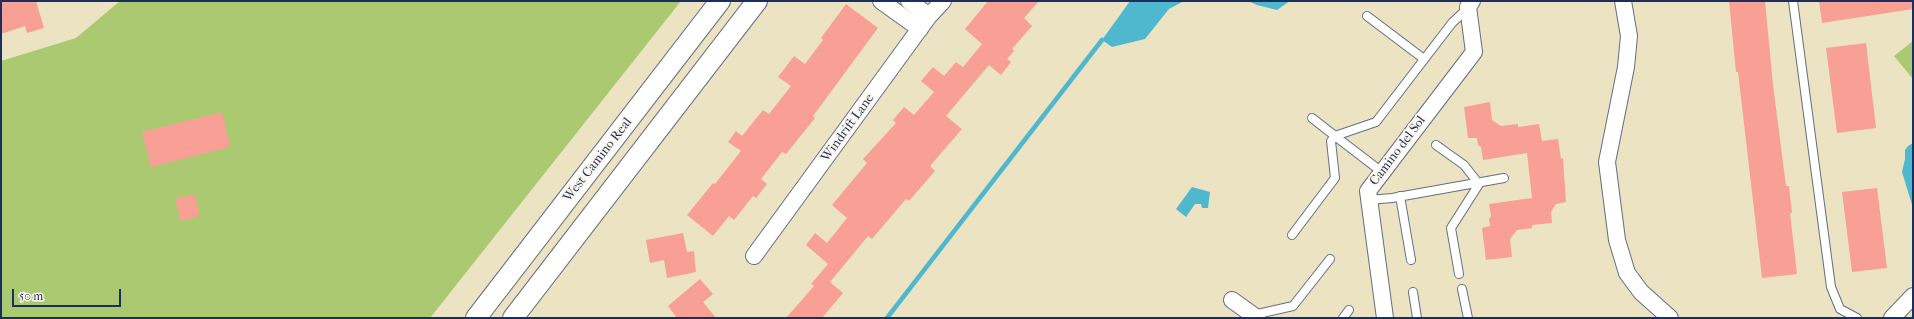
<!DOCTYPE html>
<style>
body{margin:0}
#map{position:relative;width:1914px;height:319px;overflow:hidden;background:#ece3c3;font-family:"IM FELL French Canon",serif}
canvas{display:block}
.frame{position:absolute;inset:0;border:2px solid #1b2f5e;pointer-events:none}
.scale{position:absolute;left:12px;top:289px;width:109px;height:18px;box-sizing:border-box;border:2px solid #1b2f5e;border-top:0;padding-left:5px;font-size:12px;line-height:14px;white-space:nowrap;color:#1b2f5e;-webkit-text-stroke:3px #fbf7ec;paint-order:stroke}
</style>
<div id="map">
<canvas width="1914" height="319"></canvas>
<div class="frame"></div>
<div class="scale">50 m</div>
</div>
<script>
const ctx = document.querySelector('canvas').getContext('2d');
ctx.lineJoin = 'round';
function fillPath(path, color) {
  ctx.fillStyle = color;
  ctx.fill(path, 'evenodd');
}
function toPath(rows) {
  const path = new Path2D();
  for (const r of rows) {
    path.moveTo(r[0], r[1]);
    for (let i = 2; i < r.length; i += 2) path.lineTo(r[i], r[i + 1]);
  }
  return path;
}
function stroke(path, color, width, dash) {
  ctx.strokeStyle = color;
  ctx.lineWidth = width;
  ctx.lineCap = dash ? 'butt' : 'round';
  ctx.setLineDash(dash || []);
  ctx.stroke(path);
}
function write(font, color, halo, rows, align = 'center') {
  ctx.font = font + ' "IM FELL French Canon",serif';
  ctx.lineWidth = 4;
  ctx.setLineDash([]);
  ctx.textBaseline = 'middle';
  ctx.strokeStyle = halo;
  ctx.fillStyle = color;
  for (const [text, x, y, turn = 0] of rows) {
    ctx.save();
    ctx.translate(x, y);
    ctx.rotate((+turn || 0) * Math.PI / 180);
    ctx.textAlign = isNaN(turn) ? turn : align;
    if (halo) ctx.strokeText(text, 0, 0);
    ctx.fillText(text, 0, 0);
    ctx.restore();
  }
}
fillPath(toPath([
 [120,1,681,1,430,318,1,318,1,61,76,38],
 [1913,41,1913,79,1894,56]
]), '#aac970');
fillPath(toPath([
 [1130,1,1184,1,1169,9,1145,39,1112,47,1102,40],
 [1248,1,1290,1,1277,10,1257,5],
 [1913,143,1913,208,1902,172,1905,159,1905,150,1908,146],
 [1192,187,1210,192,1208,208,1202,208,1201,204,1195,204,1186,217,1176,209]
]), '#50b8ce');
stroke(toPath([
 [887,318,1102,40]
]), '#50b8ce', 4.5);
fillPath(toPath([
 [1,1,36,1,44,28,27,33,25,26,1,34],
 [988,1,1039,1,1024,18,1032,26,1012,49,1014,51,1007,59,1011,62,1001,75,989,65,946,116,962,129,930,166,935,171,909,201,906,199,872,239,868,236,830,282,843,293,822,318,786,318,814,286,811,284,828,264,806,245,815,233,827,243,847,218,832,205,867,163,863,159,896,123,893,120,904,107,914,115,934,92,921,81,933,67,944,76,956,62,963,67,982,44,965,29],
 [1729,1,1765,1,1773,85,1786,186,1789,186,1792,213,1790,213,1797,274,1762,278,1738,72,1736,72],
 [1819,1,1913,1,1913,9,1822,23],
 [846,4,878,28,813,116,815,118,786,154,782,152,761,179,767,184,756,198,753,196,734,220,729,216,713,236,687,215,713,183,715,184,741,151,728,142,736,131,742,136,763,110,769,114,791,86,778,77,794,56,805,64,823,40,821,38],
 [1866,43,1876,128,1837,133,1826,48],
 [1490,102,1492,120,1501,126,1518,124,1518,127,1539,124,1542,141,1558,139,1561,159,1563,158,1566,202,1556,204,1551,212,1552,223,1532,225,1532,228,1517,230,1510,239,1512,257,1486,260,1482,228,1490,226,1489,219,1491,216,1489,204,1532,198,1527,153,1483,160,1481,147,1478,145,1477,138,1468,138,1464,107],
 [222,112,230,147,151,167,142,132],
 [1877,188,1887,268,1852,272,1842,192],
 [194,194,200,216,181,221,175,199],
 [683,233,687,252,694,251,696,272,667,278,664,260,650,263,646,240],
 [700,279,713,294,703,302,716,318,677,318,668,306]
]), '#f89f96');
const service = toPath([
 [1793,1,1831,287,1840,309,1857,318],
 [1367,16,1424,59],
 [1312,118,1335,136,1376,122,1452,23,1468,8],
 [1436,145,1464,165,1479,184,1451,228,1459,274],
 [1400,196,1411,260],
 [1369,200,1392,198,1504,178],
 [1292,235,1335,178,1331,141,1335,136,1382,172],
 [1462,289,1468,318],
 [1413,292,1417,318],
 [1253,315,1293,306,1330,259],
 [1343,318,1349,310]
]);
const minor = toPath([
 [881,1,920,29],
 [909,1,929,16],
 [1623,1,1629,36,1626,67,1607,162,1617,240,1627,273,1641,292,1670,318],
 [754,256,929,16,943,1],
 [1232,300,1257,318],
 [1385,318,1368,191,1474,52,1468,7,1472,1],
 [1892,318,1913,296]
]);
const tertiary = toPath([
 [476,318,720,1],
 [513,318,757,1]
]);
stroke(service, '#646e81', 10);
stroke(minor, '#646e81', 18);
stroke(tertiary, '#646e81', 22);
stroke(service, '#fff', 8);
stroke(minor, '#fff', 16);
stroke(tertiary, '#fff', 20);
write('13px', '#1b2f5e', '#fbf7ec', [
 ["Windrift Lane",848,128,-54],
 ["Camino del Sol",1398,151,-53],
 ["West Camino Real",598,160,-52]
]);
</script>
